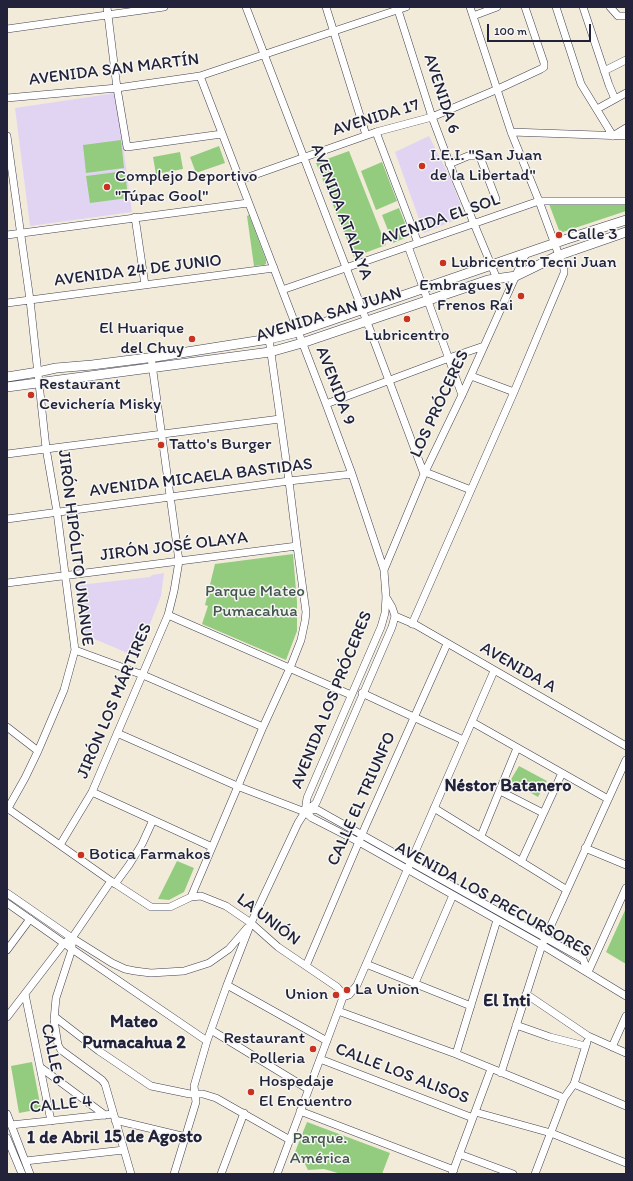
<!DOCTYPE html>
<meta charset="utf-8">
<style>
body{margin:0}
#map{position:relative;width:633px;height:1181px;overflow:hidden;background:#f3ebda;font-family:Itim,sans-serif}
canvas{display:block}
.frame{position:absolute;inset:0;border:8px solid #22223b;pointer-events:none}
.scale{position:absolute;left:487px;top:24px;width:104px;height:18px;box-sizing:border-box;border:2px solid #22223b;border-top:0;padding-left:5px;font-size:12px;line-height:14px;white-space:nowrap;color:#22223b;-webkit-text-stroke:3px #f6f6f2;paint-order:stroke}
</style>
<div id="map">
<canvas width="633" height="1181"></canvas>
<div class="frame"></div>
<div class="scale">100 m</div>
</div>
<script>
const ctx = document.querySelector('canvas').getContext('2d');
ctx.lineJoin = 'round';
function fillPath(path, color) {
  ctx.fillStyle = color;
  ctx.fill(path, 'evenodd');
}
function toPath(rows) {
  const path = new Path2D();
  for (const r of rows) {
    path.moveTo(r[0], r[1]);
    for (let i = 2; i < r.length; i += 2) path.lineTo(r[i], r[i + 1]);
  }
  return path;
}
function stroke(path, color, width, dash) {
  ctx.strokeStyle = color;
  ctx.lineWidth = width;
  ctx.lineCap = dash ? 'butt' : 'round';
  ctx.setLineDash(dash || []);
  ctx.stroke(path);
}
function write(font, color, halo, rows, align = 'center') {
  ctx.font = font + ' Itim,sans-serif';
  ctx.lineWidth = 3;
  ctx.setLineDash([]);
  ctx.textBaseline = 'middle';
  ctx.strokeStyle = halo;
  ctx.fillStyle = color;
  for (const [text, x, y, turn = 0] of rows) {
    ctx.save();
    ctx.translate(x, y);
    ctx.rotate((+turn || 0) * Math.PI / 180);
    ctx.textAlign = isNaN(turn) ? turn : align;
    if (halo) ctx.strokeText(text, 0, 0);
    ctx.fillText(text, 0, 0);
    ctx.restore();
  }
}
fillPath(toPath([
 [116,93,132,212,30,226,15,108],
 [429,136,451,180,465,216,424,233,395,152],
 [164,573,161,596,137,657,85,635,79,585,150,577,152,575]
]), '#e1d4f3');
fillPath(toPath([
 [121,140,124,168,86,173,83,145],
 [219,146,225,163,196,173,190,157],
 [349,151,386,245,354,257,316,163],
 [180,152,183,169,156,174,153,157],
 [382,162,397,201,376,210,361,171],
 [125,171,128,198,90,203,86,176],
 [549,204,626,204,626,211,560,233],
 [399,208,410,236,393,243,382,215],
 [249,215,266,260,266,264,264,265,254,266,247,216],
 [293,554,297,602,297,631,286,660,202,624,208,606,205,605,215,564],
 [519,766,547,781,538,797,510,781],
 [177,861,194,868,184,892,169,900,158,899],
 [626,908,626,964,606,952],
 [32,1062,41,1109,19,1113,11,1066],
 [307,1122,390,1153,382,1174,341,1174,324,1169,308,1170,304,1162,291,1162]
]), '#93cc7f');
const minor = toPath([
 [107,7,117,88,127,147,222,134],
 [246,7,367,322,424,474],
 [326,7,366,135],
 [397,7,432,117,455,178,497,279],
 [556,7,581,84,613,136,626,128],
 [583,7,609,85,615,99],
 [610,7,618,16,626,16],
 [473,16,497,7],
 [7,29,164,7],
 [604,71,626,60],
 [200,76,326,404,352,474,384,570,386,597,385,613,381,627,307,798,305,812],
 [7,98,117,88,200,76,406,7],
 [597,109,626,93],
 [376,132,418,243],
 [511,132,626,136],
 [7,136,30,300,46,448,57,512,75,650,64,690,38,751,25,778,7,810],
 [449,164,468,156,478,156,480,157,496,199],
 [240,180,376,132,432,117,498,89,541,69,544,67,544,63,525,7],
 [135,217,145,285],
 [7,235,248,203],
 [408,246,462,395],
 [282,290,539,201,626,201],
 [7,303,274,268],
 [471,376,514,392],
 [326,404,449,358,484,346],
 [7,454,280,419],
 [425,472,471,490],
 [7,519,289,481,352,474],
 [384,570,424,474,462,395,526,253],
 [7,583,297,546],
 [168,615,351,695],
 [395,616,416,625,626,746],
 [412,624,514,392,564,273,564,269,539,201,511,132,470,7],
 [75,650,143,675,263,727],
 [362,693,463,740],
 [472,722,608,799],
 [7,727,38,751],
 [117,733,237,786,305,812,312,818,359,842,542,945,626,996],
 [500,791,543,813],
 [92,792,212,847],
 [7,808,111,881,151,907,170,907,191,897,201,896,226,906,251,923,278,947,337,987,342,993,343,997,338,1011,277,1174],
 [434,808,567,890],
 [308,811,316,809,583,959,588,972],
 [481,836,517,748],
 [60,845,92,792,168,615,174,591,179,561,151,357],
 [585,848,626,865],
 [521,862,562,773],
 [115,884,129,865,142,844,153,820],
 [7,893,72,938,112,963,125,969,135,971,151,973,184,971,209,963,229,949,247,928],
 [191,897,263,727,290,668,301,640,305,621,306,612,297,546,289,481,269,339],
 [7,903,72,949,207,1041],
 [72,938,72,949,56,998,54,1020,58,1045,61,1050,102,1080,105,1084,131,1174],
 [7,950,30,919],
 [366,964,471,1006],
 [306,966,366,825,447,644],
 [588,972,626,888],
 [415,983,453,895],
 [227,985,327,1041],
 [25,994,51,1121],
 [526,994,588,1036,626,1053],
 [343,997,349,995,357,985,494,671],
 [338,1011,456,1054,564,1098],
 [7,1017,64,943,72,938,111,881],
 [55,1017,99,1051,151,1086,190,1094,203,1094,216,1098,290,1140],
 [516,1025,550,1037,585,1046],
 [211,1030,308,1089],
 [612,1047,626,1016],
 [456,1054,497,920],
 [320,1059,473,1118],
 [40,1067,105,1115],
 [501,1073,542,945,626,760],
 [574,1084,587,1042],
 [300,1111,454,1170],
 [475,1112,551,1133,626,1163],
 [7,1114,30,1174],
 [115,1120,186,1137],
 [11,1125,113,1114],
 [7,1138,22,1174],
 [459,1154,513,1174],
 [25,1161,124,1150],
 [174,1174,196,1102,194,1086,207,1041,227,985,251,923,298,823,305,812,316,803,392,627,395,616,392,607,386,597],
 [221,1174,244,1113],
 [452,1174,491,1069],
 [535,1174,564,1098,574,1084,626,1106]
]);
const major = toPath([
 [7,377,38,372,56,368,92,365,155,357,269,339,294,333,567,239,626,220],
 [7,387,270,352,302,343,488,280,516,276,557,256,626,232]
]);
stroke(minor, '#414053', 8);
stroke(major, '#414053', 10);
stroke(minor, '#fff', 7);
stroke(major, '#fff', 9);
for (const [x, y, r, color] of [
 [422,166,4,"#c8321e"],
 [107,187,4,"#c8321e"],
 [559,235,4,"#c8321e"],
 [443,263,4,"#c8321e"],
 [521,296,4,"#c8321e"],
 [407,319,4,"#c8321e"],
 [192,339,4,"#c8321e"],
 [31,395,4,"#c8321e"],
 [161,445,4,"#c8321e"],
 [81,855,4,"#c8321e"],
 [347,990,4,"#c8321e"],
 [336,995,4,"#c8321e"],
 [313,1049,4,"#c8321e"],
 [251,1092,4,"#c8321e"]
]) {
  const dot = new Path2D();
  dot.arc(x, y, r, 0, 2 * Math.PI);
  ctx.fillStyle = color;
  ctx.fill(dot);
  stroke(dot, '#f6f6f2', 1.5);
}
write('17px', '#22223b', '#f6f6f2', [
 ["AVENIDA SAN MARTÍN",114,70,-7],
 ["AVENIDA 6",441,94,72],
 ["AVENIDA 17",376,118,-17],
 ["AVENIDA ATALAYA",341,212,69],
 ["AVENIDA EL SOL",440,220,-19],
 ["AVENIDA 24 DE JUNIO",138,271,-7],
 ["AVENIDA SAN JUAN",329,315,-17],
 ["AVENIDA 9",335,386,69],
 ["LOS PRÓCERES",440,404,-65],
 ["AVENIDA MICAELA BASTIDAS",201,478,-7],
 ["JIRÓN JOSÉ OLAYA",174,547,-7],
 ["JIRÓN HIPÓLITO UNANUE",75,548,83],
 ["AVENIDA A",518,668,30],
 ["AVENIDA LOS PRÓCERES",332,700,-68],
 ["JIRÓN LOS MÁRTIRES",115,701,-67],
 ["CALLE EL TRIUNFO",362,799,-66],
 ["AVENIDA LOS PRECURSORES",493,900,29],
 ["LA UNIÓN",268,920,37],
 ["CALLE 6",52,1054,78],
 ["CALLE LOS ALISOS",402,1074,21],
 ["CALLE 4",61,1105,-6]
]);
write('17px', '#22223b', '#f6f6f2', [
 ["I.E.I. \"San Juan",430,156],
 ["de la Libertad\"",430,176],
 ["Complejo Deportivo",115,177],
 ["\"Túpac Gool\"",115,197],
 ["Calle 3",567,235],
 ["Lubricentro Tecni Juan",451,263],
 ["Embragues y",513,286,"right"],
 ["Frenos Rai",513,306,"right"],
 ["El Huarique",184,329,"right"],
 ["del Chuy",184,349,"right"],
 ["Lubricentro",407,336,"center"],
 ["Restaurant",39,385],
 ["Cevichería Misky",39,405],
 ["Tatto's Burger",169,445],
 ["Botica Farmakos",89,855],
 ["La Union",355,990],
 ["Union",328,995,"right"],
 ["Restaurant",305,1039,"right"],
 ["Polleria",305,1059,"right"],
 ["Hospedaje",259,1082],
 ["El Encuentro",259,1102]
], 'left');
write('17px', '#44554f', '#f6f6f2', [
 ["Parque Mateo",255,592],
 ["Pumacahua",255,612],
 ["Parque.",320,1139],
 ["América",320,1159]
]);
write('bold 18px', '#22223b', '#f6f6f2', [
 ["Néstor Batanero",508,786],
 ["El Inti",507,1001],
 ["Mateo",134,1022],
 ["Pumacahua 2",134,1043],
 ["15 de Agosto",153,1137],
 ["1 de Abril",63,1138]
]);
</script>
